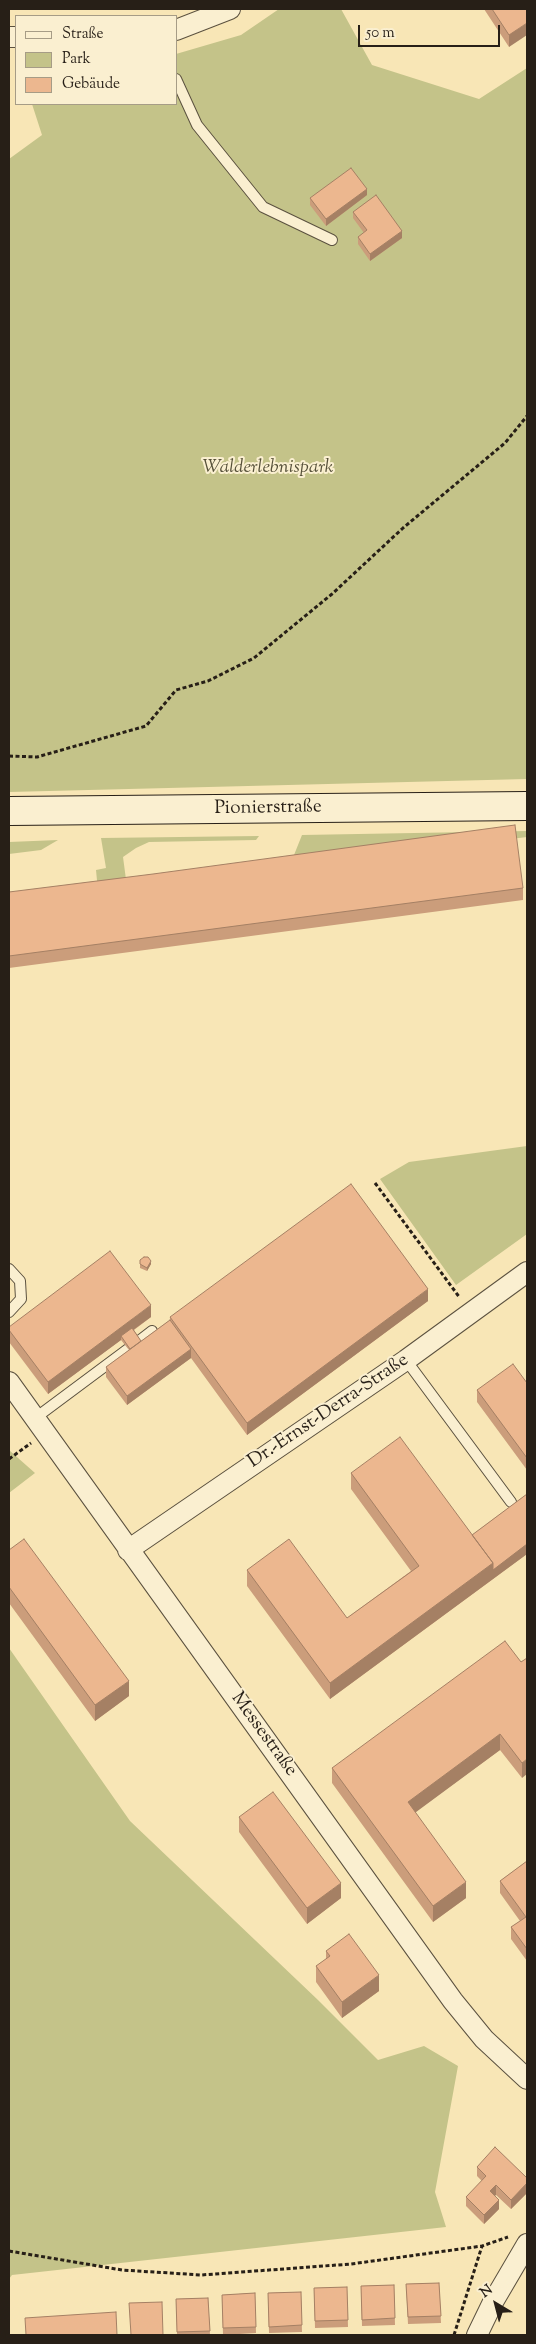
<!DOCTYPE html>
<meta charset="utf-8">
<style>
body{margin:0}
#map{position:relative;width:536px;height:2344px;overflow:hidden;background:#f8e6b6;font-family:"Sorts Mill Goudy",serif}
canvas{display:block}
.frame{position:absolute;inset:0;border:10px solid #271f17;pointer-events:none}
.legend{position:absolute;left:15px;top:15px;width:162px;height:90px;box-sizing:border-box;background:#faefd0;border:1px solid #a69c86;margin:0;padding:6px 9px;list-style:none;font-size:15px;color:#271f17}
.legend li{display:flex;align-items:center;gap:10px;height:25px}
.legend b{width:25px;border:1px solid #a69c86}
.north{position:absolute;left:471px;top:2279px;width:50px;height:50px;-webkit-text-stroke:4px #faefd0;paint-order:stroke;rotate:323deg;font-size:14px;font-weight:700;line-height:20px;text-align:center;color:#271f17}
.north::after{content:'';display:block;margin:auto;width:18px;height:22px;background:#271f17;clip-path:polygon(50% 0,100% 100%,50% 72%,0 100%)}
.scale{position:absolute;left:358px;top:25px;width:142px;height:22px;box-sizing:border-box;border:2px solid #271f17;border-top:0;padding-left:6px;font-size:15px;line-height:18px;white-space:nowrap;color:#271f17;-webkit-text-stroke:4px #faefd0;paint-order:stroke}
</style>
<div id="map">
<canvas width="536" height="2344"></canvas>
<div class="frame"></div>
<ul class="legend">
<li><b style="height:6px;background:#faefd0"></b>Straße</li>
<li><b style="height:14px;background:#c4c389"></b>Park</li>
<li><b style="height:14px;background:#ecb78f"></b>Gebäude</li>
</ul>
<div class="north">N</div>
<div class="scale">50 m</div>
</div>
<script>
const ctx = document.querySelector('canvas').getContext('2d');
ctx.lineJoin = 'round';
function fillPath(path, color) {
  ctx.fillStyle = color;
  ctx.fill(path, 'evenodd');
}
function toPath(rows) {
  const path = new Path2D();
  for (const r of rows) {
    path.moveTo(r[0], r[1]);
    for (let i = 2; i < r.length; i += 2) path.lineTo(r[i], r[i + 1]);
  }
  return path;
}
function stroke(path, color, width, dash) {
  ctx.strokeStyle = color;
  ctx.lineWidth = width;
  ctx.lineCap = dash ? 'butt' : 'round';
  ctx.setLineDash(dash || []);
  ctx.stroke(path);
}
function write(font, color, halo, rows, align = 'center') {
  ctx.font = font + ' "Sorts Mill Goudy",serif';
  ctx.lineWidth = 4;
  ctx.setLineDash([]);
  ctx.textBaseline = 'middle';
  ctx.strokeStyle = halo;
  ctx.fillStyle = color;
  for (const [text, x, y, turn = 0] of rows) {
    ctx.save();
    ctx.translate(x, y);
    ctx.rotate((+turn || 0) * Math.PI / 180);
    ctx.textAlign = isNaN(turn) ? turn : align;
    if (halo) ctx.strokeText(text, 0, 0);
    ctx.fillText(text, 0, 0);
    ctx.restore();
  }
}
fillPath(toPath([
 [279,9,341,9,372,65,479,99,527,68,527,779,9,792,9,159,42,135,32,104,176,104,176,54,241,35],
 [527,831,527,837,180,880,294,855,302,835],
 [259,836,256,840,149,842,136,848,123,857,127,887,98,891,96,870,106,868,101,838],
 [58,840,41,850,9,854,9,842],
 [527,1146,527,1234,456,1285,380,1179,409,1162],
 [9,1450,35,1473,9,1493],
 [9,1648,130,1821,318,2000,378,2060,424,2046,458,2066,435,2192,446,2227,12,2275,9,2279]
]), '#c4c389');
const service = toPath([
 [176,79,197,125,263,207,332,240],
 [9,1269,20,1281,21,1299,9,1312],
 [139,1341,152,1331],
 [406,1360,511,1502],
 [34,1419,128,1349]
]);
const minor = toPath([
 [176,30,230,9],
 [9,37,16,37],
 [9,1382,453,2001,484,2039,527,2079],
 [128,1550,406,1360,527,1272],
 [477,2335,493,2302,527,2244]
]);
const secondary = toPath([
 [9,811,527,806]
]);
stroke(service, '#5b513f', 12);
stroke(minor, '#5b513f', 22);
stroke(secondary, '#271f17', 30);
stroke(toPath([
 [9,756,37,757,146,726,176,690,208,681,254,658,332,594,403,528,505,443,527,416],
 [375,1183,460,1298],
 [9,1459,31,1443],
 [9,2251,122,2270,201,2275,351,2264,482,2246,508,2237],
 [454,2335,482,2246]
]), '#271f17', 3, [4, 2.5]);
stroke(service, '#faefd0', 10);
stroke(minor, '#faefd0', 20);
stroke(secondary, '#faefd0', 28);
fillPath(toPath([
 [484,9,527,9,509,47],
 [367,195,326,226,310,205,310,198],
 [353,212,402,238,370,261,358,244,358,237,364,233,353,218],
 [523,888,523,900,9,968,9,892],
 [140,1264,151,1264,147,1271,140,1268],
 [428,1301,247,1435,191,1358,127,1405,106,1377,106,1367,129,1350,121,1340,48,1394,9,1342,9,1327,151,1317,134,1330,141,1341,170,1320,170,1317],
 [527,1383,527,1470,477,1402,477,1390],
 [351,1473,472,1535,527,1494,527,1554,330,1699,247,1586,247,1570,347,1618,411,1571,351,1489],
 [9,1550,129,1696,95,1721,9,1603],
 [527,1658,522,1778,500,1750,415,1812,466,1898,433,1922,332,1783,332,1768,521,1662],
 [239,1817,341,1898,307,1924,239,1832],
 [527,1861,527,1961,511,1939,511,1927,520,1921,500,1893,500,1881],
 [326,1951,379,1991,342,2018,316,1982,316,1966,326,1959],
 [477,2167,527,2178,527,2193,511,2209,496,2195,495,2195,499,2209,484,2224,466,2206,466,2197,482,2181,477,2176],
 [439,2283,441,2323,408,2324,406,2284],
 [394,2285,395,2325,362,2326,361,2286],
 [347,2287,348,2327,315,2328,314,2288],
 [301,2292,302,2332,269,2333,268,2293],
 [255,2293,256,2333,223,2335,222,2295],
 [208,2298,210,2335,177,2335,176,2299]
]), '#cb9d7b');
fillPath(toPath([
 [527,23,527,35,509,47,509,35],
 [367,189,367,195,326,226,326,219],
 [402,231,402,238,370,261,370,254],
 [151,1261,151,1264,147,1271,147,1268],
 [428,1289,428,1301,247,1435,247,1423],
 [151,1305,151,1317,122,1338,121,1336,121,1340,48,1394,48,1382],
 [191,1349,191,1358,127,1405,127,1396],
 [527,1544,527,1554,330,1699,330,1683,493,1563],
 [129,1681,129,1696,95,1721,95,1705],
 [500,1734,500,1750,408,1818,408,1802],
 [527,1759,527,1774,522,1778,522,1763],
 [466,1882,466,1898,433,1922,433,1906],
 [341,1883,341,1898,307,1924,307,1908],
 [379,1975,379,1991,342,2018,342,2002],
 [527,2183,527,2193,511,2209,511,2200],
 [496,2185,496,2195,490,2200,490,2191],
 [499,2200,499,2209,484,2224,484,2215]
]), '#a58064');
const building = toPath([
 [492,9,527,9,527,23,509,35,492,9],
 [351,168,367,189,326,219,310,198,351,168],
 [376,195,402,231,370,254,358,237,367,230,353,212,376,195],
 [515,825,523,888,9,956,9,892,153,874,515,825],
 [351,1184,428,1289,247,1423,170,1317,351,1184],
 [110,1251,151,1305,48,1382,9,1330,9,1327,110,1251],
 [144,1257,148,1257,151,1261,147,1268,140,1264,140,1260,144,1257],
 [170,1320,191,1349,127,1396,106,1367,170,1320],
 [132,1328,141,1341,130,1349,121,1336,132,1328],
 [513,1364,527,1383,527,1458,477,1390,513,1364],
 [400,1437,493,1563,330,1683,247,1570,289,1539,347,1618,419,1566,351,1473,400,1437],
 [527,1494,527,1544,493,1570,493,1563,472,1535,527,1494],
 [24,1539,129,1681,95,1705,9,1587,9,1550,24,1539],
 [505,1641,521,1662,527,1658,527,1759,522,1763,500,1734,408,1802,466,1882,433,1906,332,1768,505,1641],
 [273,1792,341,1883,307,1908,239,1817,273,1792],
 [527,1861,527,1949,511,1927,526,1917,500,1881,527,1861],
 [349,1934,379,1975,342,2002,316,1966,330,1956,326,1951,349,1934],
 [495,2147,527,2178,527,2183,511,2200,496,2185,490,2191,499,2200,484,2215,466,2197,486,2176,477,2167,495,2147],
 [439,2283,441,2316,408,2317,406,2284,439,2283],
 [394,2285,395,2318,362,2320,361,2286,394,2285],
 [347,2287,348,2320,315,2321,314,2288,347,2287],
 [301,2292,302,2325,269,2327,268,2293,301,2292],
 [255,2293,256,2327,223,2328,222,2295,255,2293],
 [208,2298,210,2331,177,2332,176,2299,208,2298],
 [162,2302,163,2335,131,2335,129,2303,162,2302],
 [116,2312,117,2335,26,2335,25,2318,116,2312]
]);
fillPath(building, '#ecb78f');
stroke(building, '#a58064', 1);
write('italic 19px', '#565039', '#faefd0', [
 ["Walderlebnispark",268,469]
]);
write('19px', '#271f17', '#faefd0', [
 ["Pionierstraße",268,809,-1],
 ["Dr.-Ernst-Derra-Straße",329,1412,-34],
 ["Messestraße",263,1735,54]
]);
</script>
